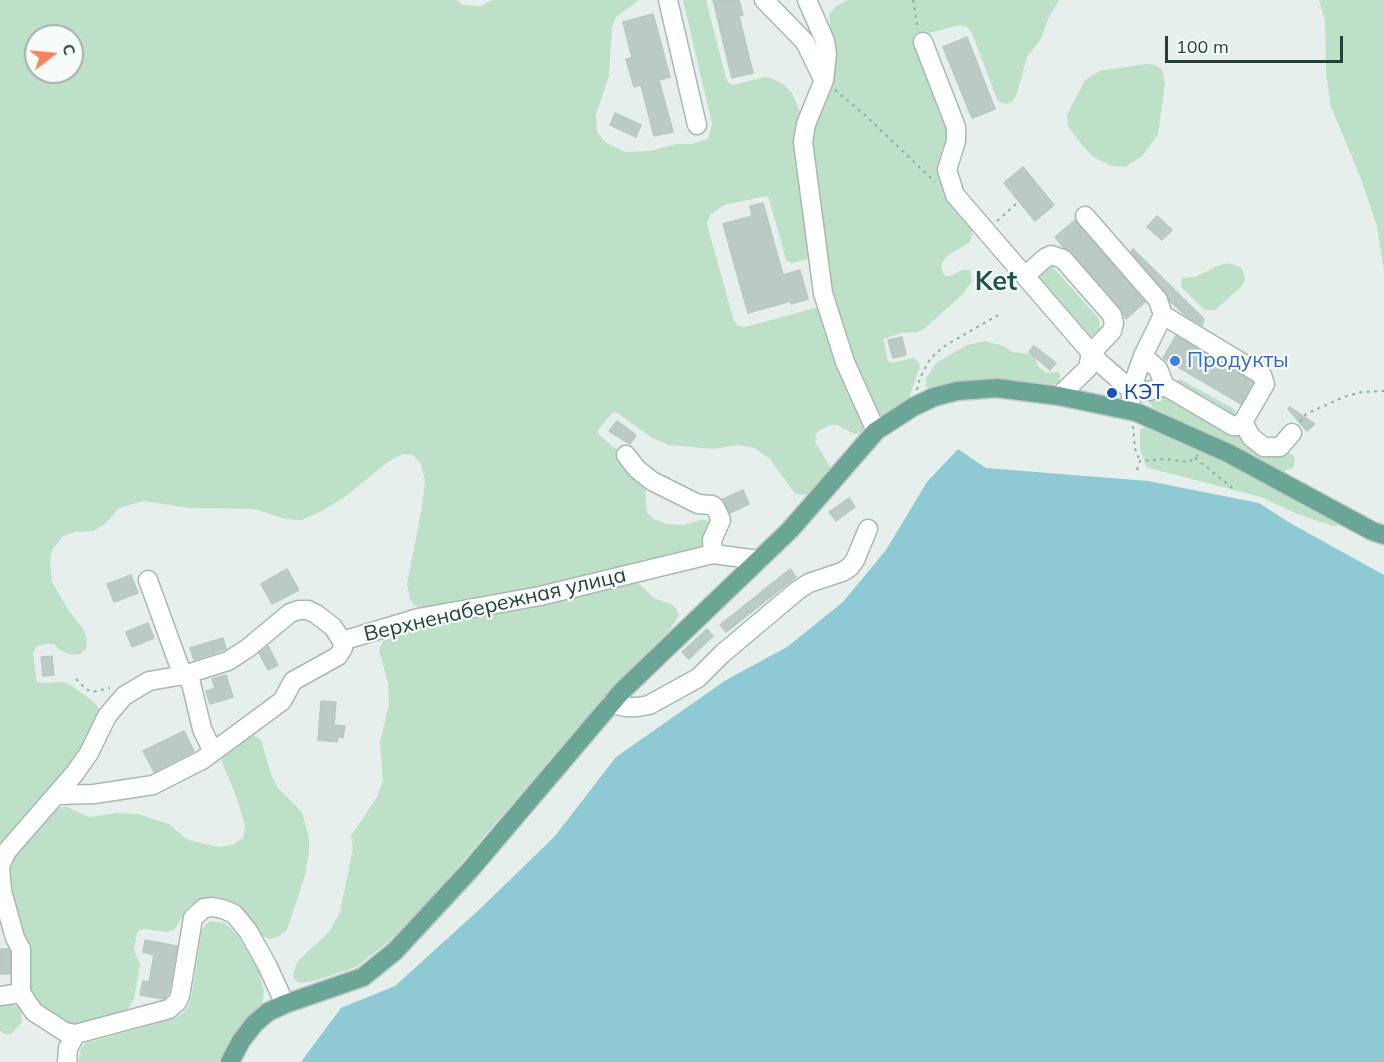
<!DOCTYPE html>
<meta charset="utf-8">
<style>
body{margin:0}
#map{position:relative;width:1384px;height:1062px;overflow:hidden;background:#e6efeb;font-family:Mulish,sans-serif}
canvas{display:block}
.north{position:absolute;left:24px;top:24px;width:60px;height:60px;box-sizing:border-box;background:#f7fbf9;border:2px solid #a3b1ad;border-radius:50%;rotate:74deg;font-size:16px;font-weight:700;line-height:24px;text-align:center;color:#24423a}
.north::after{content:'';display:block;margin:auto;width:21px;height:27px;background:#f4845f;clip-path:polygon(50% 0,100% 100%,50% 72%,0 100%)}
.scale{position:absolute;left:1165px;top:36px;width:178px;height:27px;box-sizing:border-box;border:3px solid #24423a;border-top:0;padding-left:8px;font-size:18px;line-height:21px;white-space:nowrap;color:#24423a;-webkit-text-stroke:4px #f7fbf9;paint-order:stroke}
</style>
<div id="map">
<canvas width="1384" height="1062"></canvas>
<div class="north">С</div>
<div class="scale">100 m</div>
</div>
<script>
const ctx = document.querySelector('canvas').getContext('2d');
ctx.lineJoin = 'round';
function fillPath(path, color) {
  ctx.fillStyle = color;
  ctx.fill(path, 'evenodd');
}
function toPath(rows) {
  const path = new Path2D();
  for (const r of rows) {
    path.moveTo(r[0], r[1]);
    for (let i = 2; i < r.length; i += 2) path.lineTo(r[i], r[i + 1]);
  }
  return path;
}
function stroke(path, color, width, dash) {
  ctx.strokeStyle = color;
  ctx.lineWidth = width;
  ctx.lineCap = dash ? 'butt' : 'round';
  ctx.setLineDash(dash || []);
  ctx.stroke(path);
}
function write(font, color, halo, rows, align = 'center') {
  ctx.font = font + ' Mulish,sans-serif';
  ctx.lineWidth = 4.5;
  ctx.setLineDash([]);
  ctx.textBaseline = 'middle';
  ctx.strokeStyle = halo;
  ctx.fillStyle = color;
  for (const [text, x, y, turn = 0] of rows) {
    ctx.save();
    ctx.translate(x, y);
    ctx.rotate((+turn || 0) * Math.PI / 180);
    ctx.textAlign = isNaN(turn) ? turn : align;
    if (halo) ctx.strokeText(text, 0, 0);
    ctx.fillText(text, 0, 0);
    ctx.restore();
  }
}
fillPath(toPath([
 [0,0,456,0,463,5,481,6,492,0,639,0,616,17,612,27,609,76,596,115,597,132,606,143,625,152,649,151,677,144,691,144,708,139,712,124,683,0,706,0,726,78,729,83,733,85,764,77,771,78,783,84,792,93,801,114,808,259,792,263,786,260,769,199,766,196,724,205,710,215,707,224,734,321,738,326,745,327,815,308,818,310,822,315,866,428,861,433,854,434,837,425,830,425,820,430,816,434,815,442,832,470,811,494,802,495,796,494,791,488,770,459,755,448,737,445,714,449,669,445,654,439,617,413,613,412,598,430,599,435,617,450,629,474,645,487,647,513,654,519,666,524,683,525,701,520,706,520,710,523,711,530,702,550,537,588,420,608,414,605,410,599,407,584,422,507,425,481,421,464,413,455,403,454,389,461,346,496,322,511,301,520,286,519,254,509,190,508,143,501,119,508,105,524,94,531,75,532,63,536,52,550,50,560,52,582,69,611,84,630,87,641,86,649,80,654,72,655,59,650,54,644,46,644,37,646,33,653,37,682,42,683,63,682,72,686,95,703,101,712,85,744,69,767,0,847],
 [36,36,72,36,72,72,36,72],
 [848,0,1059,0,1049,17,1041,39,1027,57,1016,96,1012,102,1007,104,1001,103,997,99,972,33,967,27,960,25,929,33,920,38,949,126,949,138,939,167,973,230,970,242,947,256,942,263,941,268,945,276,950,276,962,270,970,270,972,281,963,294,925,328,918,332,901,333,883,339,888,361,891,363,913,358,918,361,920,366,909,398,882,416,878,416,851,360,829,292,809,143,833,54,829,15,836,6],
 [1319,0,1384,0,1384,272,1377,226,1360,176,1331,107,1326,74,1325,21],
 [1146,64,1155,65,1162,69,1165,84,1158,135,1142,156,1125,167,1111,166,1092,156,1083,146,1068,126,1067,115,1085,80,1099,71],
 [1228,263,1240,267,1243,271,1245,280,1241,287,1215,310,1205,310,1181,287,1182,278,1195,277,1217,266],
 [1050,266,1053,267,1099,319,1100,330,1092,336,1088,337,1036,276,1046,267],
 [985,341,1003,346,1012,352,1031,354,1035,358,1038,366,1046,373,1058,372,1060,374,1060,383,1051,385,997,379,955,382,930,388,926,387,926,379,936,363,967,345],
 [1180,379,1234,409,1239,417,1236,420,1175,382],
 [1168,393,1241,436,1291,454,1295,457,1293,468,1283,471,1153,408,1149,402,1148,400],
 [1144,427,1148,427,1222,460,1339,523,1339,525,1333,526,1297,514,1261,497,1149,468,1146,466,1140,449,1140,430],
 [636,581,654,598,673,605,677,610,679,615,669,631,615,684,426,904,388,942,356,967,314,981,300,983,295,980,293,974,298,961,329,932,340,912,353,848,351,836,377,797,383,780,380,743,389,704,388,684,379,650,383,641,421,628,542,604],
 [254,735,261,740,272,777,278,788,302,812,309,837,309,853,305,875,287,930,279,936,270,939,262,936,250,918,234,902,217,897,203,898,188,907,175,929,167,932,145,929,141,929,137,933,134,950,140,965,134,999,128,1009,123,1013,75,1025,66,1023,39,1005,30,990,30,952,22,935,11,890,9,867,15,855,55,810,61,807,67,807,89,817,117,813,138,814,169,824,186,839,193,841,218,847,233,845,243,838,245,825,236,796,222,762,223,757,248,737],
 [212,921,225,923,239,937,259,972,264,991,262,1005,233,1035,219,1062,78,1062,81,1048,86,1043,176,1018,183,1013,188,1007,191,999,202,929,207,923],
 [0,1005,13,1005,19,1007,21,1013,22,1022,11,1034,4,1034,0,1030]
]), '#bfe0c8');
fillPath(toPath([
 [958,449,986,468,1148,481,1259,503,1290,523,1384,575,1384,1062,301,1062,341,1008,395,986,481,908,555,836,616,757,726,680,787,647,843,602,886,550,927,482]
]), '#8ec9d4');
const building = toPath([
 [713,0,739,0,743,15,739,16,753,73,732,78,713,0],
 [653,14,670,77,659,80,673,132,654,136,641,85,634,87,626,59,632,58,623,22,653,14],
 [967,37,995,109,972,118,943,47,967,37],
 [615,113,641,125,636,137,610,125,615,113],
 [1023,167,1054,205,1035,221,1004,183,1023,167],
 [763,203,783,275,800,270,808,299,791,304,791,301,748,313,723,224,752,216,750,206,763,203],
 [1157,216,1172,230,1162,240,1147,227,1157,216],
 [1075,220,1145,302,1126,319,1120,308,1071,252,1064,248,1055,237,1075,220],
 [1133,249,1204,319,1202,325,1185,315,1170,301,1166,293,1131,252,1133,249],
 [1176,336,1253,382,1241,404,1163,358,1176,336],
 [902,337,906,355,893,358,888,340,902,337],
 [1034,346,1056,363,1050,370,1029,352,1034,346],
 [1290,407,1315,424,1307,431,1288,409,1290,407],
 [617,421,636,435,630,444,609,431,617,421],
 [743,490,749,504,730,513,723,499,743,490],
 [849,498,855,507,836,521,829,512,849,498],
 [287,569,299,590,272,604,261,584,287,569],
 [790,569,796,577,726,632,720,625,790,569],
 [131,575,138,593,114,602,107,584,131,575],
 [148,623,154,638,132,647,126,632,148,623],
 [707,629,713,636,689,659,682,652,707,629],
 [223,638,226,649,194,660,190,648,223,638],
 [268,646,278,665,268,670,259,653,268,646],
 [52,656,54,675,43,676,41,657,52,656],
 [226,675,233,697,210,704,206,691,215,688,212,679,226,675],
 [321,701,336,702,334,725,345,726,343,738,338,737,337,742,318,740,321,701],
 [184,731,194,751,154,772,143,751,184,731],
 [145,940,177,946,169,992,164,999,140,995,143,981,149,982,154,955,143,952,145,940],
 [0,949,8,949,10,952,10,974,0,974,0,949]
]);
fillPath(building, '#bbcac4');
stroke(building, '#b8c9c2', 1.5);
const minor = toPath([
 [668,0,697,125],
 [764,0,805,42,823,79],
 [807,0,825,41,827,54,824,80,806,124,803,142,823,293,845,362,876,431],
 [923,42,956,127,956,141,947,170,955,195,1099,362,1131,390,1149,391,1165,386],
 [1085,216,1158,300,1163,315,1262,375,1265,384,1243,422,1237,426,1233,426,1165,386,1158,369,1143,356],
 [1025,276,1045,258,1051,255,1063,259,1112,315,1114,323,1112,331,1091,353,1088,368,1059,396],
 [1131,400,1131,390,1143,356,1163,315],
 [1243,422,1251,437,1264,447,1280,447,1292,433],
 [626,455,637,469,652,481,698,504,712,505,715,507,721,520,712,540,713,554],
 [148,580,180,668,191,683,202,729,213,752],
 [611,703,625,707,638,707,649,705,698,678,722,654,798,590,809,583,842,572,850,567,855,560,868,529],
 [57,795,94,794,153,785,202,760,282,701,293,681,338,656,343,648,342,641],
 [0,996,21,993],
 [285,1004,267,965,248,931,234,914,223,909,212,907,204,908,193,918,180,996,177,1002,169,1009,76,1034,65,1032,34,1012,21,993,21,949,15,938,2,891,0,866,7,851,75,773,89,753,107,716,124,696,149,681,184,675,228,661,248,648,290,613,299,610,308,610,316,614,333,627,342,641,418,618,540,596,713,554,759,560],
 [67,1062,68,1048,76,1034]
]);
const major = toPath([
 [230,1062,241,1041,254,1024,268,1012,285,1004,363,977,395,951,470,870,622,691,790,530,876,431,913,407,934,397,957,391,997,388,1059,396,1136,412,1228,453,1372,531,1384,535]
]);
stroke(minor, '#a8b8b2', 21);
stroke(major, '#c2cac8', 21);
stroke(toPath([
 [913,0,918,30],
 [835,90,865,115,935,182],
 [997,221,1016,204],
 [917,390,920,378,930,359,943,347,998,315],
 [1300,422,1306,414,1344,397,1361,392,1384,391],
 [1133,426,1135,449,1140,461],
 [1195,458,1235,490],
 [1137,470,1140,461,1165,459,1189,462,1198,455],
 [76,679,86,689,92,692,110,688]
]), '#86b3a5', 2, [3, 4.5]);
stroke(minor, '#fff', 18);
stroke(major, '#6aa596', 18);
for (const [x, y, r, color] of [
 [1175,361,6,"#3f7fe0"],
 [1112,393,6,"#1a4fb4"]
]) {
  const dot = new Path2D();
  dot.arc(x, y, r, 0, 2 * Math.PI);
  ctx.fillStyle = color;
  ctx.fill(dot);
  stroke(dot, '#f7fbf9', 2);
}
write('21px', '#366cbe', '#f7fbf9', [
 ["Продукты",1187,361]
], 'left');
write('21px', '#164399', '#f7fbf9', [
 ["КЭТ",1124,393]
], 'left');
write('21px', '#24423a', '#f7fbf9', [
 ["Верхненабережная улица",495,605,-13]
]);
write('bold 27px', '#1f5548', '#f7fbf9', [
 ["Ket",996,282]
]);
</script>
